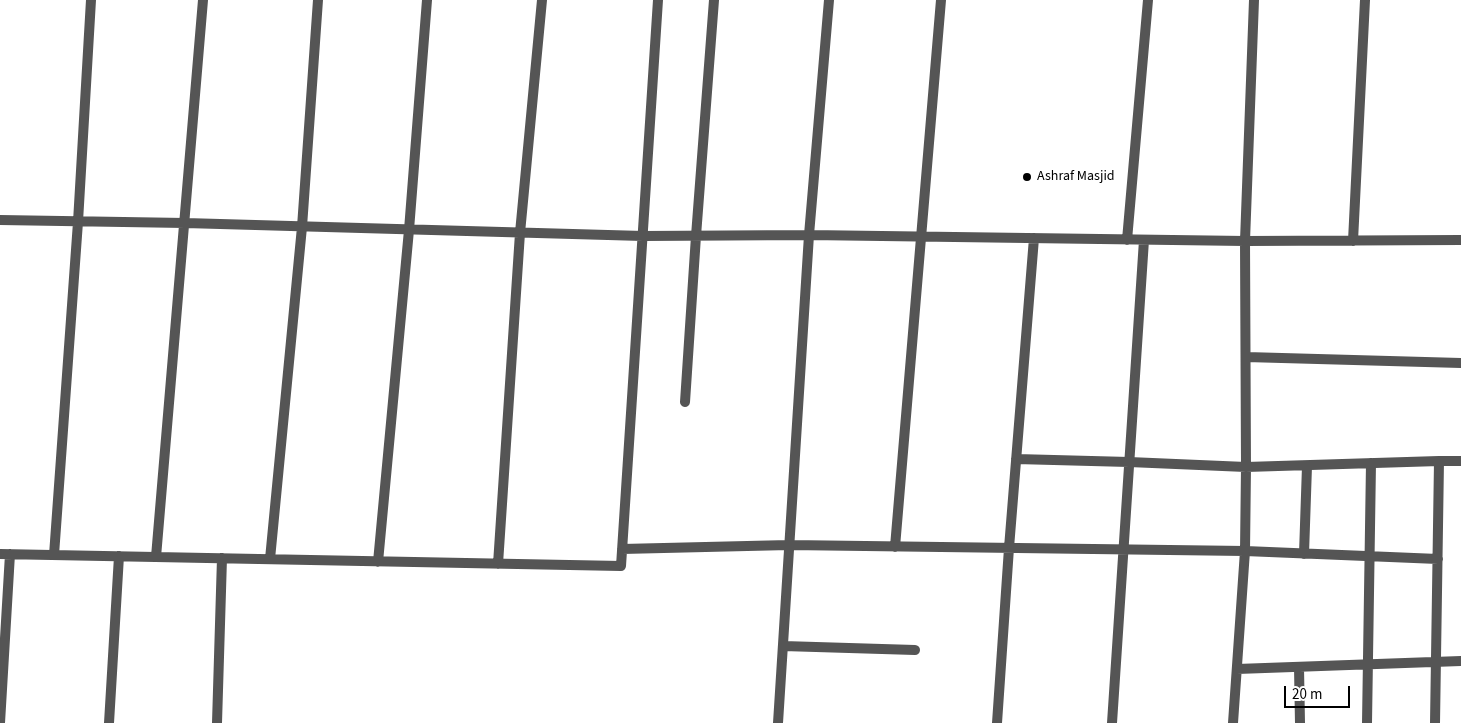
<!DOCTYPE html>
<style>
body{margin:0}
#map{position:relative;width:1461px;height:723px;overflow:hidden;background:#fff;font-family:"Source Sans 3",sans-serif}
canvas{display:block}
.scale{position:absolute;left:1284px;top:686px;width:66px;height:22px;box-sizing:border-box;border:2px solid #000;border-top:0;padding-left:6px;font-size:15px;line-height:18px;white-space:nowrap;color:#000;-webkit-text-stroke:4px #fff;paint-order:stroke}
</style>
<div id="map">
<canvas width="1461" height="723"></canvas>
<div class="scale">20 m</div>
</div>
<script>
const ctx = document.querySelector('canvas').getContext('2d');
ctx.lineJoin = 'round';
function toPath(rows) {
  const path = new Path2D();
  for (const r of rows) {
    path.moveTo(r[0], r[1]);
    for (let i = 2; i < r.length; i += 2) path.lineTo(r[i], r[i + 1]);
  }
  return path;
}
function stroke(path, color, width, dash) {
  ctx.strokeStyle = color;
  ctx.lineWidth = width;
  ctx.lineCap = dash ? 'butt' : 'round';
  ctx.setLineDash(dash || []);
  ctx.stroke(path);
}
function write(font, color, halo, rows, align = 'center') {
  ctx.font = font + ' "Source Sans 3",sans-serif';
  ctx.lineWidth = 4;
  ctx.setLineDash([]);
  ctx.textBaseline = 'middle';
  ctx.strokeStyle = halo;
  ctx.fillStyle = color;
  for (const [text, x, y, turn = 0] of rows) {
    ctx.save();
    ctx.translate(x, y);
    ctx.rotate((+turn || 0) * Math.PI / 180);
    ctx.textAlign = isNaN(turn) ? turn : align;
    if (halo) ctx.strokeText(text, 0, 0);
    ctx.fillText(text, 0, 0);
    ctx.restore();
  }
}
stroke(toPath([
 [0,220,185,223,643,236,809,235,1245,241,1461,240],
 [1127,240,1148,0],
 [1353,241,1365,0],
 [1246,357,1461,363],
 [685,402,696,236,714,0],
 [1016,459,1129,462,1246,467,1439,461],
 [895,547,941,0],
 [622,549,789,545,1245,551,1438,559],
 [0,554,621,566,658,0],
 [1304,554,1307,466],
 [54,555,78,222,91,0],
 [156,557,203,0],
 [270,559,302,227,318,0],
 [378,562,409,230,427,0],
 [498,564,520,233,542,0],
 [783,646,915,650],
 [1299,667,1300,723],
 [1237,669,1461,661],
 [0,723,10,554],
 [109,723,119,556],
 [217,723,222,558],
 [778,723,809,235,829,0],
 [997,723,1009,548,1034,238],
 [1112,723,1144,240],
 [1233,723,1245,551,1246,467,1245,241,1254,0],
 [1367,723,1371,463],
 [1435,723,1439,461,1461,461]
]), '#555', 10);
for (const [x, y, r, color] of [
 [1027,177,5,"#000"]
]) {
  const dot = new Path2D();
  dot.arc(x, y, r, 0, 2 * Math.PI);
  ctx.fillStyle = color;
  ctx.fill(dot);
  stroke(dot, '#fff', 2);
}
write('14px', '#000', '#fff', [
 ["Ashraf Masjid",1037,177]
], 'left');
</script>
